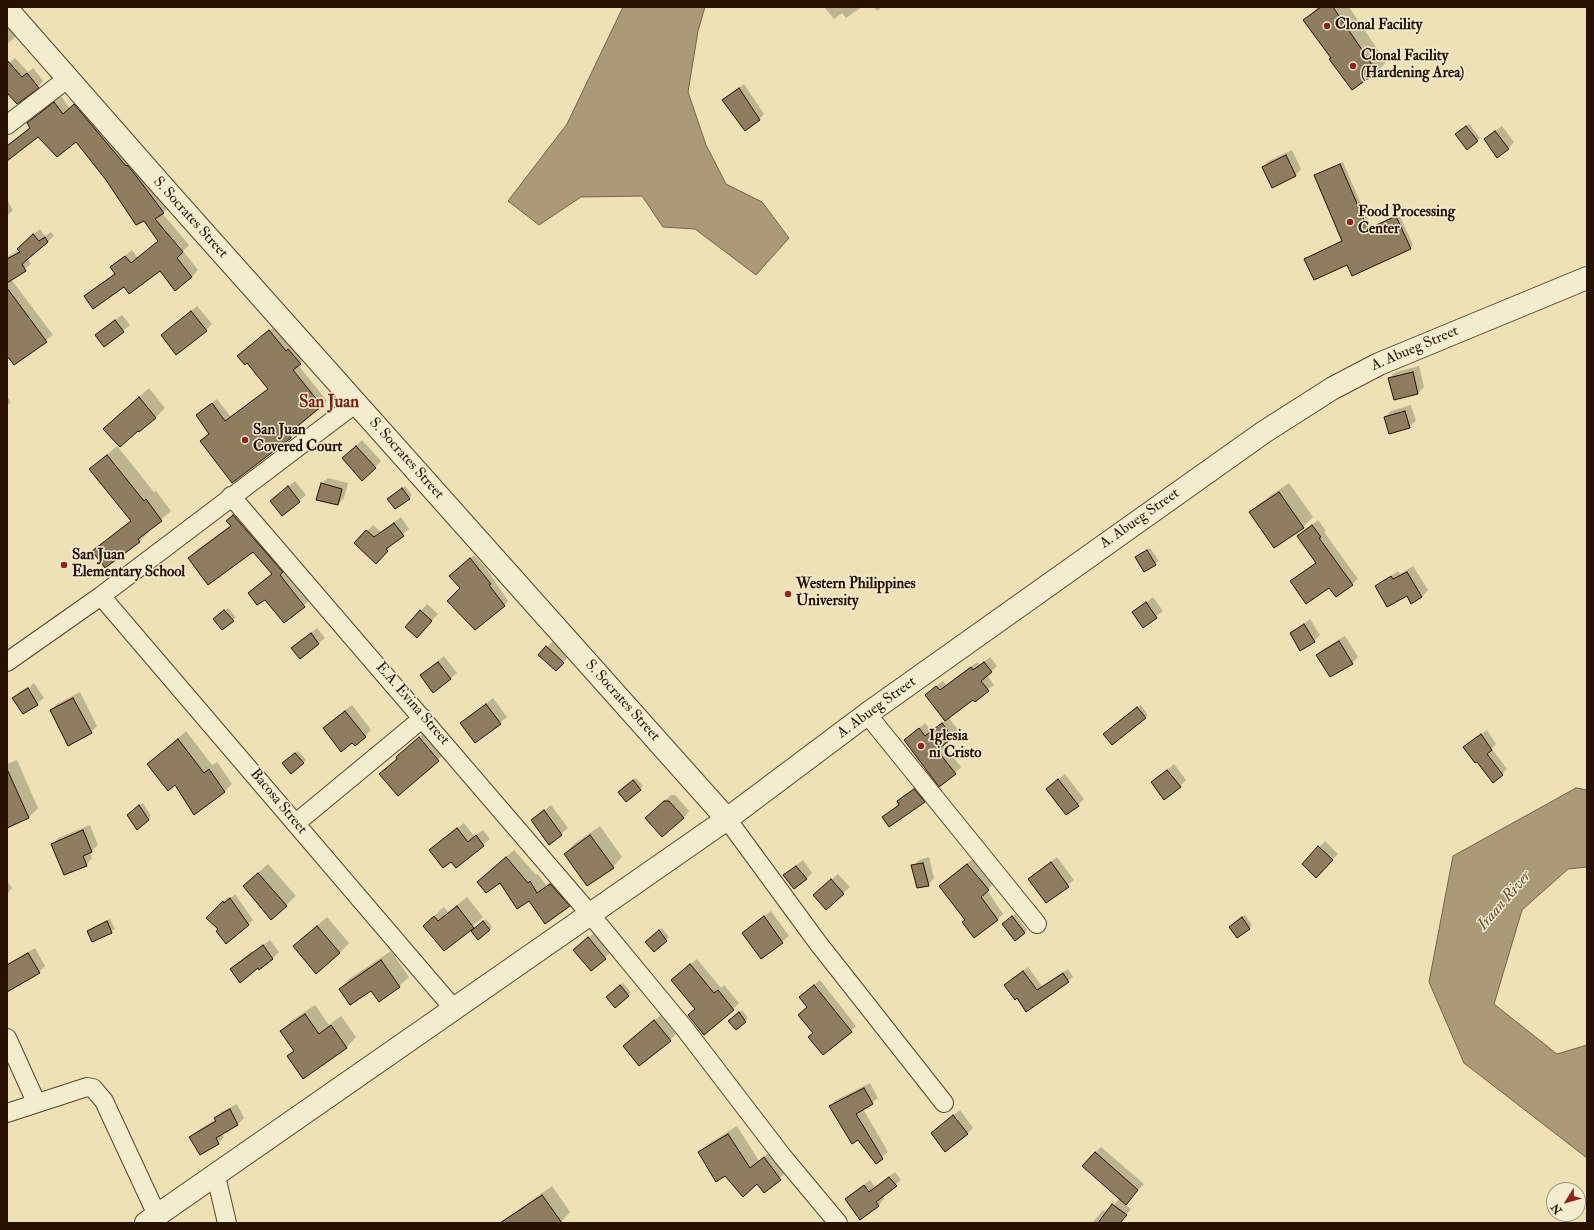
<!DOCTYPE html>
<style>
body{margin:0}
#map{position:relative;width:1594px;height:1230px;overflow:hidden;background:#ede1b5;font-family:"IM FELL Double Pica",serif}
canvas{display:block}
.frame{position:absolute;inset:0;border:8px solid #271101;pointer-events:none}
.north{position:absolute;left:1546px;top:1182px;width:40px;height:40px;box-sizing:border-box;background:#f3eccf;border:1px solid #a1947d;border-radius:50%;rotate:233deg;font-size:11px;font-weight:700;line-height:16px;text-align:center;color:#271101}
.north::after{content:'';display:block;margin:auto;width:14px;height:18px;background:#8f2418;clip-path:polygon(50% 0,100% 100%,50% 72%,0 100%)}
</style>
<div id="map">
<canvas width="1594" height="1230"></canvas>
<div class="frame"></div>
<div class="north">N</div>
</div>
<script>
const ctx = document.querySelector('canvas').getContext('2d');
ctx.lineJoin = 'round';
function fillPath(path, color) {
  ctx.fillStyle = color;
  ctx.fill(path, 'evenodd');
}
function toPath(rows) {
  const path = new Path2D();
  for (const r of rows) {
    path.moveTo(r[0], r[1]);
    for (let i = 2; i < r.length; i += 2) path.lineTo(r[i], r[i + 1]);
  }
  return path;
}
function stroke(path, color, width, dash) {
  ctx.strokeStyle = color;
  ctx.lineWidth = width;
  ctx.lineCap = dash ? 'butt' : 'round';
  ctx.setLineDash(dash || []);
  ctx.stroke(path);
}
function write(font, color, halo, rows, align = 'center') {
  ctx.font = font + ' "IM FELL Double Pica",serif';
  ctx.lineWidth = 3;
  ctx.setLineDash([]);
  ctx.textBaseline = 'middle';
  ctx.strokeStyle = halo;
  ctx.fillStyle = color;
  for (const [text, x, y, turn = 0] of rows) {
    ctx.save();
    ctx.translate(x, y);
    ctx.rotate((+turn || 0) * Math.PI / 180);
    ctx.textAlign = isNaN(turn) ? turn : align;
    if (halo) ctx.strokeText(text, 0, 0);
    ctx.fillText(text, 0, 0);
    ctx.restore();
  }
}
const water = toPath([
 [623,7,705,7,698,31,688,92,706,145,726,184,762,202,789,238,756,275,695,229,663,227,642,196,581,197,539,225,508,201,567,124,623,7],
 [1576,788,1587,790,1587,867,1568,869,1522,910,1494,1004,1557,1054,1587,1045,1587,1158,1464,1063,1429,982,1453,856,1576,788]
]);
fillPath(water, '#aa9a78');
stroke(water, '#766348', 1);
fillPath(toPath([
 [824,7,862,7,846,18,842,13,834,19],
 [874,7,882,7,877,11],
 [1318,7,1349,7,1386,62,1377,72,1332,57,1304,20],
 [7,25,19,34,7,44],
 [15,58,28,72,33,68,43,81,38,87,7,93,7,65],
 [744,84,764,114,759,119,723,101],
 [61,96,70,109,81,99,170,206,162,213,189,245,183,251,198,270,192,277,160,269,125,286,85,296,115,273,111,267,132,250,138,258,159,241,144,219,107,179,77,141,38,135,7,159,7,145,31,127,28,123,35,117],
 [1469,124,1480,138,1477,141,1459,131],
 [1502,126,1514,142,1508,149,1485,139],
 [1292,150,1301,169,1295,176,1263,167,1269,161],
 [1343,162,1371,227,1399,214,1413,245,1410,248,1305,259,1343,240,1315,175],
 [7,200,13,210,7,216],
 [40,229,45,236,51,232,54,236,28,258,31,264,11,279,53,335,15,363,7,354,7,257,19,250,24,243],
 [197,306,212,324,206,330,162,335],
 [122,315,130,325,123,331,96,335],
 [275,326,305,358,298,365,327,401,293,428,296,433,291,438,201,441,210,433,197,415,202,410,217,399,231,417,268,389,244,351],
 [1419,366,1424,387,1418,393,1394,399,1389,378,1396,372],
 [149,388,165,408,156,417,139,431,114,420],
 [7,396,11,402,7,406],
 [1411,405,1416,421,1409,427,1385,417,1391,411],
 [362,440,381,461,375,467,349,452],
 [117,446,154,492,156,491,171,511,148,530,149,532,140,541,106,567,94,551,131,520,91,469],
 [328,478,348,483,344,498,338,504,321,484],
 [295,481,306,495,282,515,271,501],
 [1289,483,1313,517,1303,527,1274,547,1251,513,1260,503],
 [405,486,412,495,409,498,391,497],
 [236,512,313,597,285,622,265,598,249,593,272,573,253,551,189,558,198,549,231,525,228,521],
 [401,517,409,529,393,543,376,563,355,543,373,525,381,532],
 [1318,520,1326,531,1324,532,1358,579,1352,584,1329,586,1291,581,1316,562,1299,536],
 [1150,548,1159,561,1145,571,1139,554],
 [474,555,486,568,508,601,504,605,461,588,454,572],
 [1413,566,1428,590,1422,597,1407,595,1376,587,1398,571,1400,574],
 [1153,597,1163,611,1143,626,1134,612],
 [427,604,438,614,423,630,407,627],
 [228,608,236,617,233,620,217,616],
 [1310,619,1320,635,1314,641,1291,634],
 [317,628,325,638,300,658,293,648],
 [1345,636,1358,657,1352,663,1317,655,1323,649],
 [553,641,569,656,556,670,540,655],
 [444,656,457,673,450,679,421,675],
 [990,657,997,666,987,675,994,685,948,717,959,731,943,744,961,767,955,773,906,740,925,723,931,731,946,720,932,689,943,681,946,685,977,662,980,665],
 [34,683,44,698,23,713,14,698],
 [31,685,32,686,19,695,19,692],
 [80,692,97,726,91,732,51,710,57,704],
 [493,698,507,717,475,742,461,723],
 [352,705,371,730,365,736,330,722],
 [1141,705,1148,715,1145,717,1108,731],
 [1487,730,1496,744,1492,749,1507,769,1502,774,1477,760,1464,747],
 [186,731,212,765,217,762,232,784,224,792,175,783,149,764],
 [425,732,444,754,398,795,398,759,403,751],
 [298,751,306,760,303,763,286,761],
 [17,760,38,808,29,817,7,824,7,764],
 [1174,764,1186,780,1180,786,1152,783],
 [1065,774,1084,799,1078,805,1047,789],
 [636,778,643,786,626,801,622,789],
 [920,785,929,796,924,801,883,817,900,804,898,802,903,796],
 [671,795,675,795,689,811,683,818,653,812],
 [143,803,151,816,148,819,131,813],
 [551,805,568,828,549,844,532,820],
 [464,823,474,836,483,830,490,839,456,867,437,844],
 [90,825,98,845,90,852,92,858,86,865,52,845,58,838],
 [600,826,622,857,613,867,565,854,574,844],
 [1325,841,1338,854,1316,876,1303,864],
 [514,850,536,875,538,874,546,885,559,876,577,897,569,906,500,881,478,882],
 [929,857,934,878,928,885,913,866,919,860],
 [1057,857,1074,880,1046,902,1029,879],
 [974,858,994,883,987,890,1003,914,997,920,966,919,940,886],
 [803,860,812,873,806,879,785,875],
 [268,864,296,896,271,919,254,877],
 [838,874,850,887,826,908,821,889],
 [7,881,12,888,7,894],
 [235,894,253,920,248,924,219,929,207,918,228,897,230,899],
 [467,897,483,917,444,950,434,916,444,907,448,912],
 [771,911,789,936,761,958,743,933],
 [1015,914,1027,930,1024,933,1003,924],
 [1245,915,1252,925,1238,937,1233,925],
 [327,917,349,943,340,953,294,946],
 [110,919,115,929,93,941,88,931],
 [486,919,492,927,479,939,475,928],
 [662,928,669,937,654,951,649,939],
 [595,932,611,952,591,970,581,944],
 [270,940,279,952,272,959,258,966,231,969,252,951,253,953],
 [35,948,45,966,39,972,7,987,7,964],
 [391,951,409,977,399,986,371,989,340,989,349,979],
 [697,959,721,988,724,985,739,1003,733,1009,696,1009,672,980],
 [1028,967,1042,986,1068,969,1073,977,1027,1010,1010,981],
 [820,980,856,1026,851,1031,814,1032,806,992],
 [623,983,631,993,628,995,610,994],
 [315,1005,329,1025,341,1016,356,1037,347,1047,303,1077,288,1056,295,1050,282,1031,291,1021],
 [742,1010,748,1018,736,1029,732,1018],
 [661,1015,676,1034,670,1040,624,1046],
 [870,1083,878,1098,863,1109,888,1152,876,1162,831,1106,836,1100],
 [237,1104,244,1118,238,1124,222,1133,224,1137,218,1143,191,1137,197,1131,216,1119,215,1118,221,1112],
 [960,1110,973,1128,967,1134,932,1133],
 [737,1126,759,1161,772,1150,788,1171,764,1191,758,1183,726,1174,700,1152,708,1144],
 [1101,1147,1144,1184,1125,1204,1131,1209,1120,1223,1092,1223,1103,1210,1107,1213,1120,1198,1095,1153],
 [895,1172,901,1180,882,1196,884,1199,879,1205,860,1218,846,1199,870,1180,875,1187],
 [552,1186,570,1212,561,1222,500,1223]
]), '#0003');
const building = toPath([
 [1321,7,1333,7,1377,72,1352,90,1329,59,1331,58,1303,20,1321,7],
 [7,60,22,77,27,73,39,88,17,104,7,93,7,60],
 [739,88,760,120,745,131,722,100,739,88],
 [54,102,63,114,74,104,126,166,127,165,137,177,164,213,155,219,183,252,177,258,192,277,175,291,160,271,129,294,124,287,93,309,84,296,115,274,110,267,125,256,131,263,158,241,144,221,136,225,106,180,76,142,57,157,38,137,7,161,7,146,30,128,27,123,54,102],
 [1466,126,1478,141,1467,150,1455,134,1466,126],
 [1495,131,1509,149,1497,158,1484,139,1495,131],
 [1286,155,1296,176,1272,188,1262,167,1286,155],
 [1340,164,1368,229,1396,216,1411,249,1352,276,1347,265,1314,280,1304,259,1342,241,1314,175,1340,164],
 [33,234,39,241,45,237,48,242,22,264,26,271,7,283,7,259,20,252,17,249,33,234],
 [7,288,47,342,14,365,7,356,7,288],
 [191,311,207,331,176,355,161,335,191,311],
 [115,320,124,332,104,347,95,335,115,320],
 [269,330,286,351,288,349,301,364,293,370,322,406,288,434,291,438,232,483,200,441,209,434,196,415,212,403,225,421,268,389,247,363,245,365,237,356,269,330],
 [1413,372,1418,394,1394,400,1388,378,1413,372],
 [139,397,156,418,139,432,138,431,120,447,103,429,139,397],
 [1405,411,1410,428,1389,434,1384,417,1405,411],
 [356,446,376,468,362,481,342,458,356,446],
 [107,455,144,501,146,499,162,521,138,539,140,542,105,568,92,551,131,521,89,469,107,455],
 [321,483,342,489,338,505,316,500,321,483],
 [288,486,300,502,282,516,270,501,288,486],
 [402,488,410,499,395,509,387,499,402,488],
 [1279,492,1304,528,1274,548,1249,512,1279,492],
 [233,515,283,572,280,575,305,607,284,623,265,600,257,605,248,593,272,574,253,552,208,585,188,558,231,526,226,521,233,515],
 [394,523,404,536,386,549,388,551,376,564,354,543,366,530,374,537,394,523],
 [1312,525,1321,537,1319,538,1353,585,1336,597,1329,588,1306,604,1290,581,1316,563,1297,536,1312,525],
 [1147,550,1156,565,1144,572,1135,557,1147,550],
 [470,558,491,584,489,585,505,606,475,630,447,601,460,588,449,576,470,558],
 [1407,572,1422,597,1411,604,1407,596,1387,607,1375,586,1391,576,1393,579,1407,572],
 [1146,602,1157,618,1143,628,1132,612,1146,602],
 [224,610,234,621,222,630,213,619,224,610],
 [420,610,432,621,417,638,405,627,420,610],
 [1304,624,1315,642,1300,651,1290,633,1304,624],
 [311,633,319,644,300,659,291,648,311,633],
 [1339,641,1353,664,1330,677,1316,655,1339,641],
 [546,646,564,663,556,671,538,655,546,646],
 [438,662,451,679,433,693,420,675,438,662],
 [984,662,992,672,981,681,989,691,975,702,973,700,945,721,925,695,936,686,940,690,971,667,973,670,984,662],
 [28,688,38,705,23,714,12,698,28,688],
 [73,698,92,733,68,746,50,710,73,698],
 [486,704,501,724,475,743,460,723,486,704],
 [1137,707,1146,718,1112,745,1103,734,1137,707],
 [345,711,366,737,355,746,352,743,341,752,323,728,345,711],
 [942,723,953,738,937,750,956,774,939,787,904,740,919,728,925,736,942,723],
 [1481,734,1492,750,1487,754,1503,775,1493,783,1477,762,1475,763,1463,747,1481,734],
 [419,737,439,761,398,796,379,774,397,759,396,757,419,737],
 [178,739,204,773,209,769,225,792,194,815,175,785,168,791,147,764,178,739],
 [295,753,304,763,291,774,282,763,295,753],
 [7,769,29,818,7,828,7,769],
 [1167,770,1181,787,1164,800,1151,782,1167,770],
 [1058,779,1079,806,1066,815,1046,789,1058,779],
 [633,780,641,790,626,802,618,792,633,780],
 [914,789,925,802,889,827,882,817,899,805,897,801,914,789],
 [664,801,669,801,684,818,662,837,645,818,664,801],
 [139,805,149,820,137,830,127,815,139,805],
 [544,810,562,835,549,845,531,820,544,810],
 [457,828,468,842,476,835,484,846,456,868,451,862,443,868,429,850,457,828],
 [83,830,92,852,83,856,87,866,64,875,51,844,83,830],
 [590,835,614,868,587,886,564,854,590,835],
 [1318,846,1333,860,1316,878,1302,864,1318,846],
 [506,857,528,883,530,881,537,893,550,884,570,906,545,924,529,901,517,909,500,883,486,893,477,882,506,857],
 [1051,862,1069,887,1046,903,1028,879,1051,862],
 [923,863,929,886,917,888,911,865,923,863],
 [967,864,989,890,981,897,998,920,974,938,962,922,965,920,939,886,967,864],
 [796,866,807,879,794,889,783,875,796,866],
 [258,873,287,906,271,920,243,886,258,873],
 [831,879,844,894,826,910,813,895,831,879],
 [230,898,249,925,226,944,216,931,218,929,206,918,223,901,224,903,230,898],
 [457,906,474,928,444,951,423,926,434,916,438,921,457,906],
 [764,916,783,943,761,959,742,933,764,916],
 [1012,916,1025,933,1015,941,1002,924,1012,916],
 [1242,917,1250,929,1237,938,1229,927,1242,917],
 [107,921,112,933,92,942,87,931,107,921],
 [483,921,490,930,478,940,471,931,483,921],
 [317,926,340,953,316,974,293,946,317,926],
 [659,930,667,941,654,952,645,942,659,930],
 [588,937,606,959,591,971,573,950,588,937],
 [263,945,273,959,259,970,258,968,240,983,230,969,263,945],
 [28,953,40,973,7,992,7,965,28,953],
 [381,960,400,987,379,1002,371,991,350,1005,339,989,381,960],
 [690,964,714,993,718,990,734,1010,704,1035,688,1015,695,1009,671,980,690,964],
 [1023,971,1037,990,1063,973,1069,982,1026,1012,1017,998,1015,1000,1004,985,1023,971],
 [620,985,629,996,615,1008,606,997,620,985],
 [814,985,852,1032,823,1055,808,1037,813,1033,798,1015,807,1007,799,997,814,985],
 [739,1012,746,1022,736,1030,728,1021,739,1012],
 [305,1014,319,1034,331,1025,347,1048,303,1079,287,1056,294,1051,280,1031,305,1014],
 [654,1020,671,1041,639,1066,623,1046,654,1020],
 [864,1088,873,1104,856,1114,883,1159,876,1164,858,1140,852,1144,829,1106,864,1088],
 [230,1109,238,1125,216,1138,219,1144,200,1155,189,1137,216,1121,214,1118,230,1109],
 [953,1115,968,1134,945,1152,931,1133,953,1115],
 [728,1134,750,1168,764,1157,781,1180,764,1193,757,1184,743,1197,725,1176,716,1182,698,1152,728,1134],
 [1095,1152,1138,1190,1126,1205,1082,1166,1095,1152],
 [889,1177,897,1186,876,1202,879,1206,860,1220,845,1199,864,1185,869,1192,889,1177],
 [542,1195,562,1223,500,1223,542,1195],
 [1112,1204,1127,1215,1120,1223,1098,1223,1112,1204]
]);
fillPath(building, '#8e7d5f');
stroke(building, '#271101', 1);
const minor = toPath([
 [7,125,67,79],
 [231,496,590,914,685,1029,783,1157,838,1223],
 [101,596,454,1009],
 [7,662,101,596,356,403],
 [867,714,1037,924],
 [727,819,818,943,944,1103],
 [296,823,423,718],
 [7,1038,36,1102],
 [7,1113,87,1087,93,1088,104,1101,157,1215],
 [216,1176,227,1223]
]);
const tertiary = toPath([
 [7,9,165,189,727,819],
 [146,1223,727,819,867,714,1264,432,1333,388,1379,364,1587,278]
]);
stroke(minor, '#58452e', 20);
stroke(tertiary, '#58452e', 24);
stroke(minor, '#f3eccf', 18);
stroke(tertiary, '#f3eccf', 22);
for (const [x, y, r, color] of [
 [1327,26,4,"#8f2418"],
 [1353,66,4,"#8f2418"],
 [1350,222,4,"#8f2418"],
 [245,440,4,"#8f2418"],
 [64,565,4,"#8f2418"],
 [788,594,4,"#8f2418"],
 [921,746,4,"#8f2418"]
]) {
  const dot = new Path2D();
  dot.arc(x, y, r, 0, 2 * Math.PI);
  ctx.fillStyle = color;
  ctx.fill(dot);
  stroke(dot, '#f3eccf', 1.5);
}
write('bold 15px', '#271101', '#f3eccf', [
 ["Clonal Facility",1335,26],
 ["Clonal Facility",1361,57],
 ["(Hardening Area)",1361,74],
 ["Food Processing",1358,213],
 ["Center",1358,230],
 ["San Juan",253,431],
 ["Covered Court",253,448],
 ["San Juan",72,556],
 ["Elementary School",72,573],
 ["Western Philippines",796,585],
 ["University",796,602],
 ["Iglesia",929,737],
 ["ni Cristo",929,754]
], 'left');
write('15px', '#271101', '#f3eccf', [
 ["S. Socrates Street",190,218,48],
 ["A. Abueg Street",1415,349,-23],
 ["S. Socrates Street",406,459,48],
 ["A. Abueg Street",1140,519,-35],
 ["S. Socrates Street",622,701,48],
 ["E.A. Evina Street",412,704,49],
 ["A. Abueg Street",877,708,-36],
 ["Bacosa Street",278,802,50]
]);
write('italic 16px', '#624f37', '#f3eccf', [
 ["Iraan River",1505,901,-49]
]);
write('bold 17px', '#7a1f14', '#f3eccf', [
 ["San Juan",329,403]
]);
</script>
